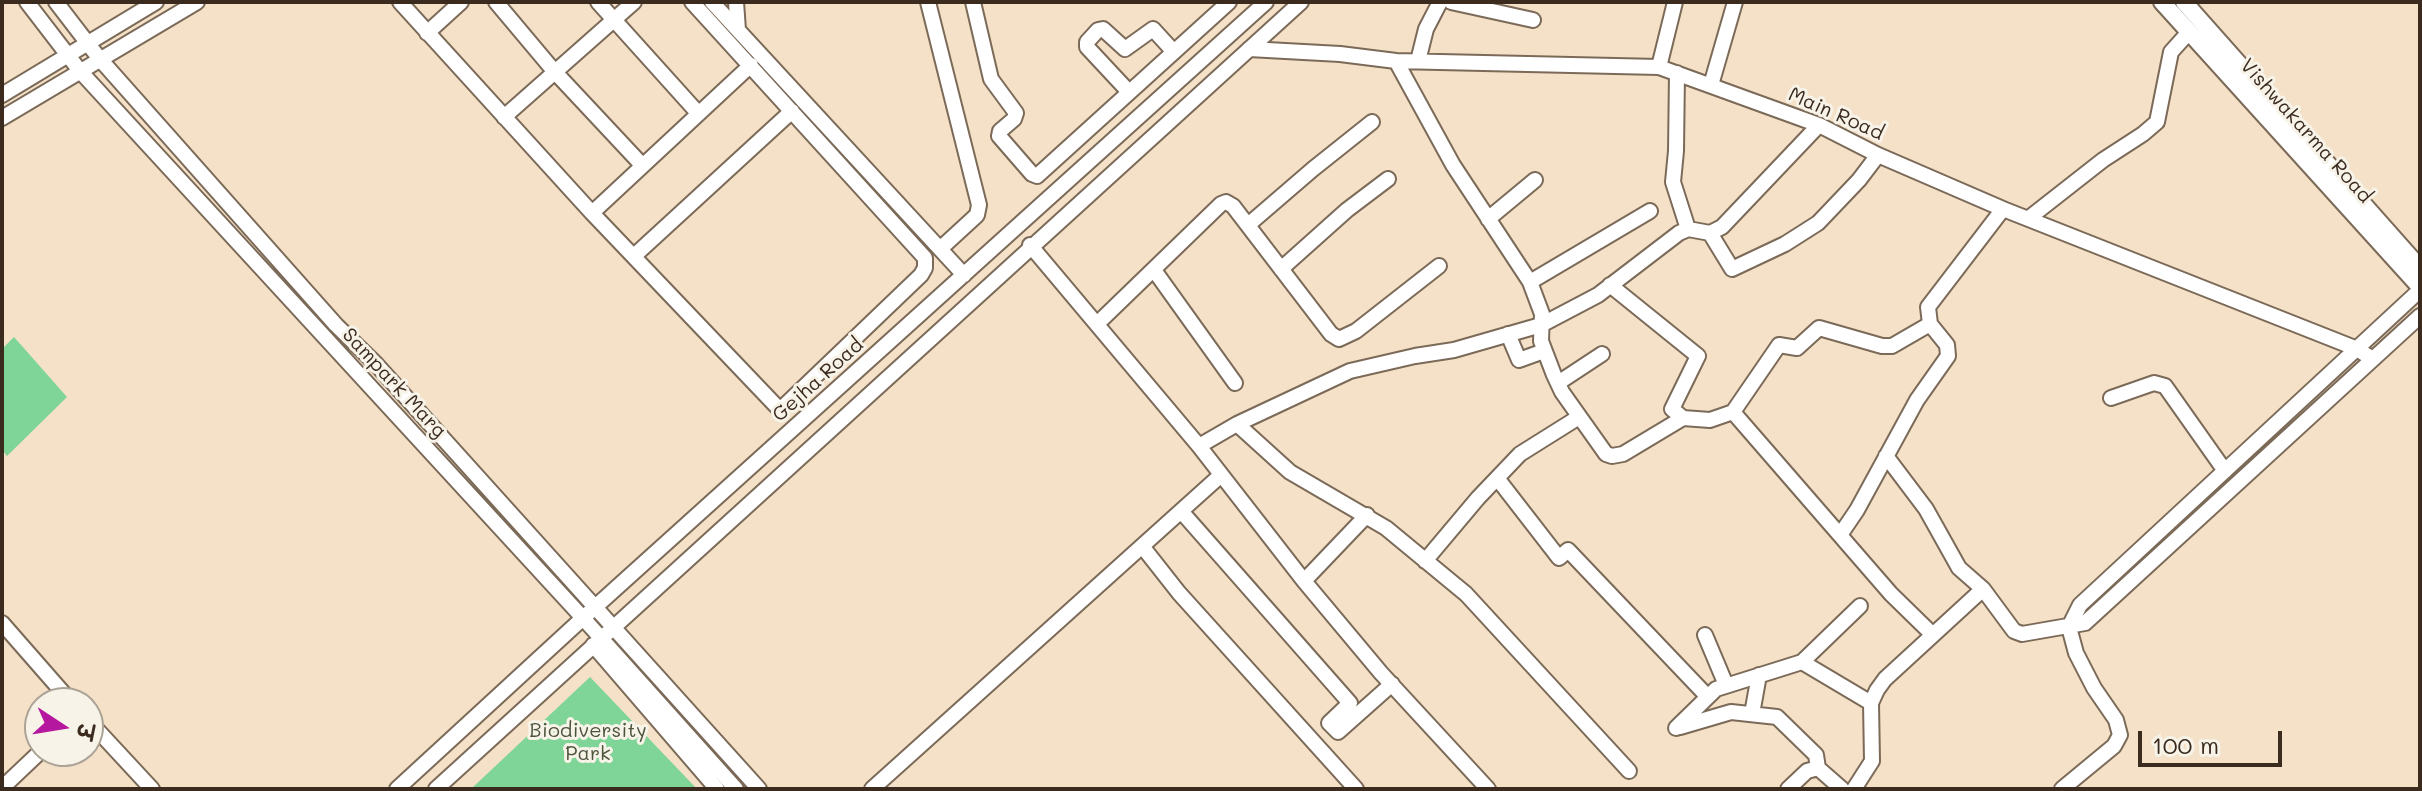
<!DOCTYPE html>
<meta charset="utf-8">
<style>
body{margin:0}
#map{position:relative;width:2422px;height:791px;overflow:hidden;background:#f4e1c7;font-family:Mali,"Playpen Sans Deva",sans-serif}
canvas{display:block}
.frame{position:absolute;inset:0;border:4px solid #3b2a1e;pointer-events:none}
.north{position:absolute;left:24px;top:687px;width:80px;height:80px;box-sizing:border-box;background:#f7f3e8;border:2px solid #aca397;border-radius:50%;rotate:102deg;font-size:22px;font-weight:700;line-height:32px;text-align:center;color:#3b2a1e}
.north::after{content:'';display:block;margin:auto;width:28px;height:36px;background:#b5179e;clip-path:polygon(50% 0,100% 100%,50% 72%,0 100%)}
.scale{position:absolute;left:2138px;top:731px;width:144px;height:36px;box-sizing:border-box;border:4px solid #3b2a1e;border-top:0;padding-left:10px;font-size:24px;line-height:28px;white-space:nowrap;color:#3b2a1e;-webkit-text-stroke:6px #f7f3e8;paint-order:stroke}
</style>
<div id="map">
<canvas width="2422" height="791"></canvas>
<div class="frame"></div>
<div class="north">उ</div>
<div class="scale">100 m</div>
</div>
<script>
const ctx = document.querySelector('canvas').getContext('2d');
ctx.lineJoin = 'round';
function fillPath(path, color) {
  ctx.fillStyle = color;
  ctx.fill(path, 'evenodd');
}
function toPath(rows) {
  const path = new Path2D();
  for (const r of rows) {
    path.moveTo(r[0], r[1]);
    for (let i = 2; i < r.length; i += 2) path.lineTo(r[i], r[i + 1]);
  }
  return path;
}
function stroke(path, color, width, dash) {
  ctx.strokeStyle = color;
  ctx.lineWidth = width;
  ctx.lineCap = dash ? 'butt' : 'round';
  ctx.setLineDash(dash || []);
  ctx.stroke(path);
}
function write(font, color, halo, rows, align = 'center') {
  ctx.font = font + ' Mali,sans-serif';
  ctx.lineWidth = 6;
  ctx.setLineDash([]);
  ctx.textBaseline = 'middle';
  ctx.strokeStyle = halo;
  ctx.fillStyle = color;
  for (const [text, x, y, turn = 0] of rows) {
    ctx.save();
    ctx.translate(x, y);
    ctx.rotate((+turn || 0) * Math.PI / 180);
    ctx.textAlign = isNaN(turn) ? turn : align;
    if (halo) ctx.strokeText(text, 0, 0);
    ctx.fillText(text, 0, 0);
    ctx.restore();
  }
}
fillPath(toPath([
 [14,337,67,397,7,456,2,450,2,349],
 [590,677,697,789,471,789]
]), '#7fd497');
const minor = toPath([
 [27,2,80,71,583,618,736,789],
 [56,2,99,58,336,325,376,364,759,789],
 [400,2,592,213,780,410,921,275,925,268,925,258,692,2],
 [496,2,554,71,642,165],
 [598,2,698,113],
 [712,2,964,275],
 [736,2,738,30],
 [928,2,979,205,977,215,940,249],
 [973,2,991,79,1016,113,1014,119,1000,131,999,136,1032,174,1037,176,1229,2],
 [1451,2,1533,20],
 [427,33,461,2],
 [1249,49,1340,54,1396,61,1659,67,1819,125,1878,155,2003,209,2355,348,2373,359],
 [1396,61,1453,165,1530,282,1542,314,1541,341,1554,375,1562,392,1606,454,1612,456,1623,454,1683,418,1710,420,1733,412,1779,345,1797,348,1819,328,1882,346,1892,346,1930,324],
 [1418,61,1426,29,1440,2],
 [1659,67,1675,2],
 [1677,73,1676,151,1673,182,1688,229],
 [1711,85,1735,2],
 [1129,92,1087,47,1087,42,1098,30,1103,29,1125,49,1153,29,1174,52],
 [2,95,156,2],
 [504,117,634,2],
 [2,118,197,2],
 [592,213,751,65],
 [2029,218,2103,160,2143,134,2157,122,2171,52,2189,32],
 [1488,219,1535,180],
 [1248,225,1313,169,1372,122],
 [1710,233,1732,269,1785,244,1818,223,1859,180,1878,155],
 [1030,245,1199,446,1304,581,1381,673,1488,789],
 [634,256,792,111],
 [1281,269,1347,210,1388,179],
 [1154,270,1235,383],
 [1530,282,1650,211],
 [1610,285,1698,356,1672,409,1683,418],
 [1098,323,1221,204,1226,202,1233,206,1331,334,1339,339,1356,331,1439,266],
 [1508,334,1519,360,1544,351],
 [1558,383,1602,354],
 [2111,398,2154,383,2165,386,2225,471],
 [1733,412,1891,594,1933,635],
 [1237,424,1290,472,1386,528,1466,594,1629,771],
 [1199,446,1237,424,1350,371,1415,356,1454,350,1541,325,1598,295,1679,233,1688,229,1710,233,1722,227,1819,125],
 [1886,456,1926,509,1959,568,1983,589,2014,631,2022,634,2085,623,2420,316],
 [1497,478,1559,558,1568,550,1707,696],
 [1181,511,1350,703,1329,723,1338,732,1392,684],
 [1840,535,1857,510,1917,400,1948,356,1947,345,1930,324,1928,307,2003,209],
 [1142,546,1179,593,1356,789],
 [1425,561,1478,498,1520,454,1579,417],
 [1304,581,1367,515],
 [2,623,72,703],
 [1705,635,1726,685],
 [593,645,717,789],
 [1802,662,1871,703],
 [1752,714,1759,675],
 [88,720,152,789],
 [1680,727,1731,712,1777,717,1816,755,1818,768],
 [1676,728,1716,689,1802,662,1860,606],
 [2,788,41,751],
 [397,789,583,618,1266,2],
 [436,789,1301,2],
 [872,789,1221,475],
 [1788,789,1807,771,1818,768,1842,789],
 [1854,789,1872,761,1871,703,1877,690,1885,679,1983,589],
 [2062,789,2114,746,2120,735,2116,720,2094,688,2076,653,2069,627,2080,605,2420,290]
]);
const major = toPath([
 [2162,2,2420,287],
 [2184,2,2420,268]
]);
stroke(minor, '#7c6a59', 18);
stroke(major, '#7c6a59', 20);
stroke(minor, '#fff', 14);
stroke(major, '#fff', 16);
write('20px', '#3b2a1e', '#f7f3e8', [
 ["Main Road",1836,114,24],
 ["Vishwakarma Road",2306,131,48],
 ["Gejha Road",818,380,-42],
 ["Sampark Marg",394,383,47]
]);
write('20px', '#4c543c', '#f7f3e8', [
 ["Biodiversity",588,731],
 ["Park",588,754]
]);
</script>
